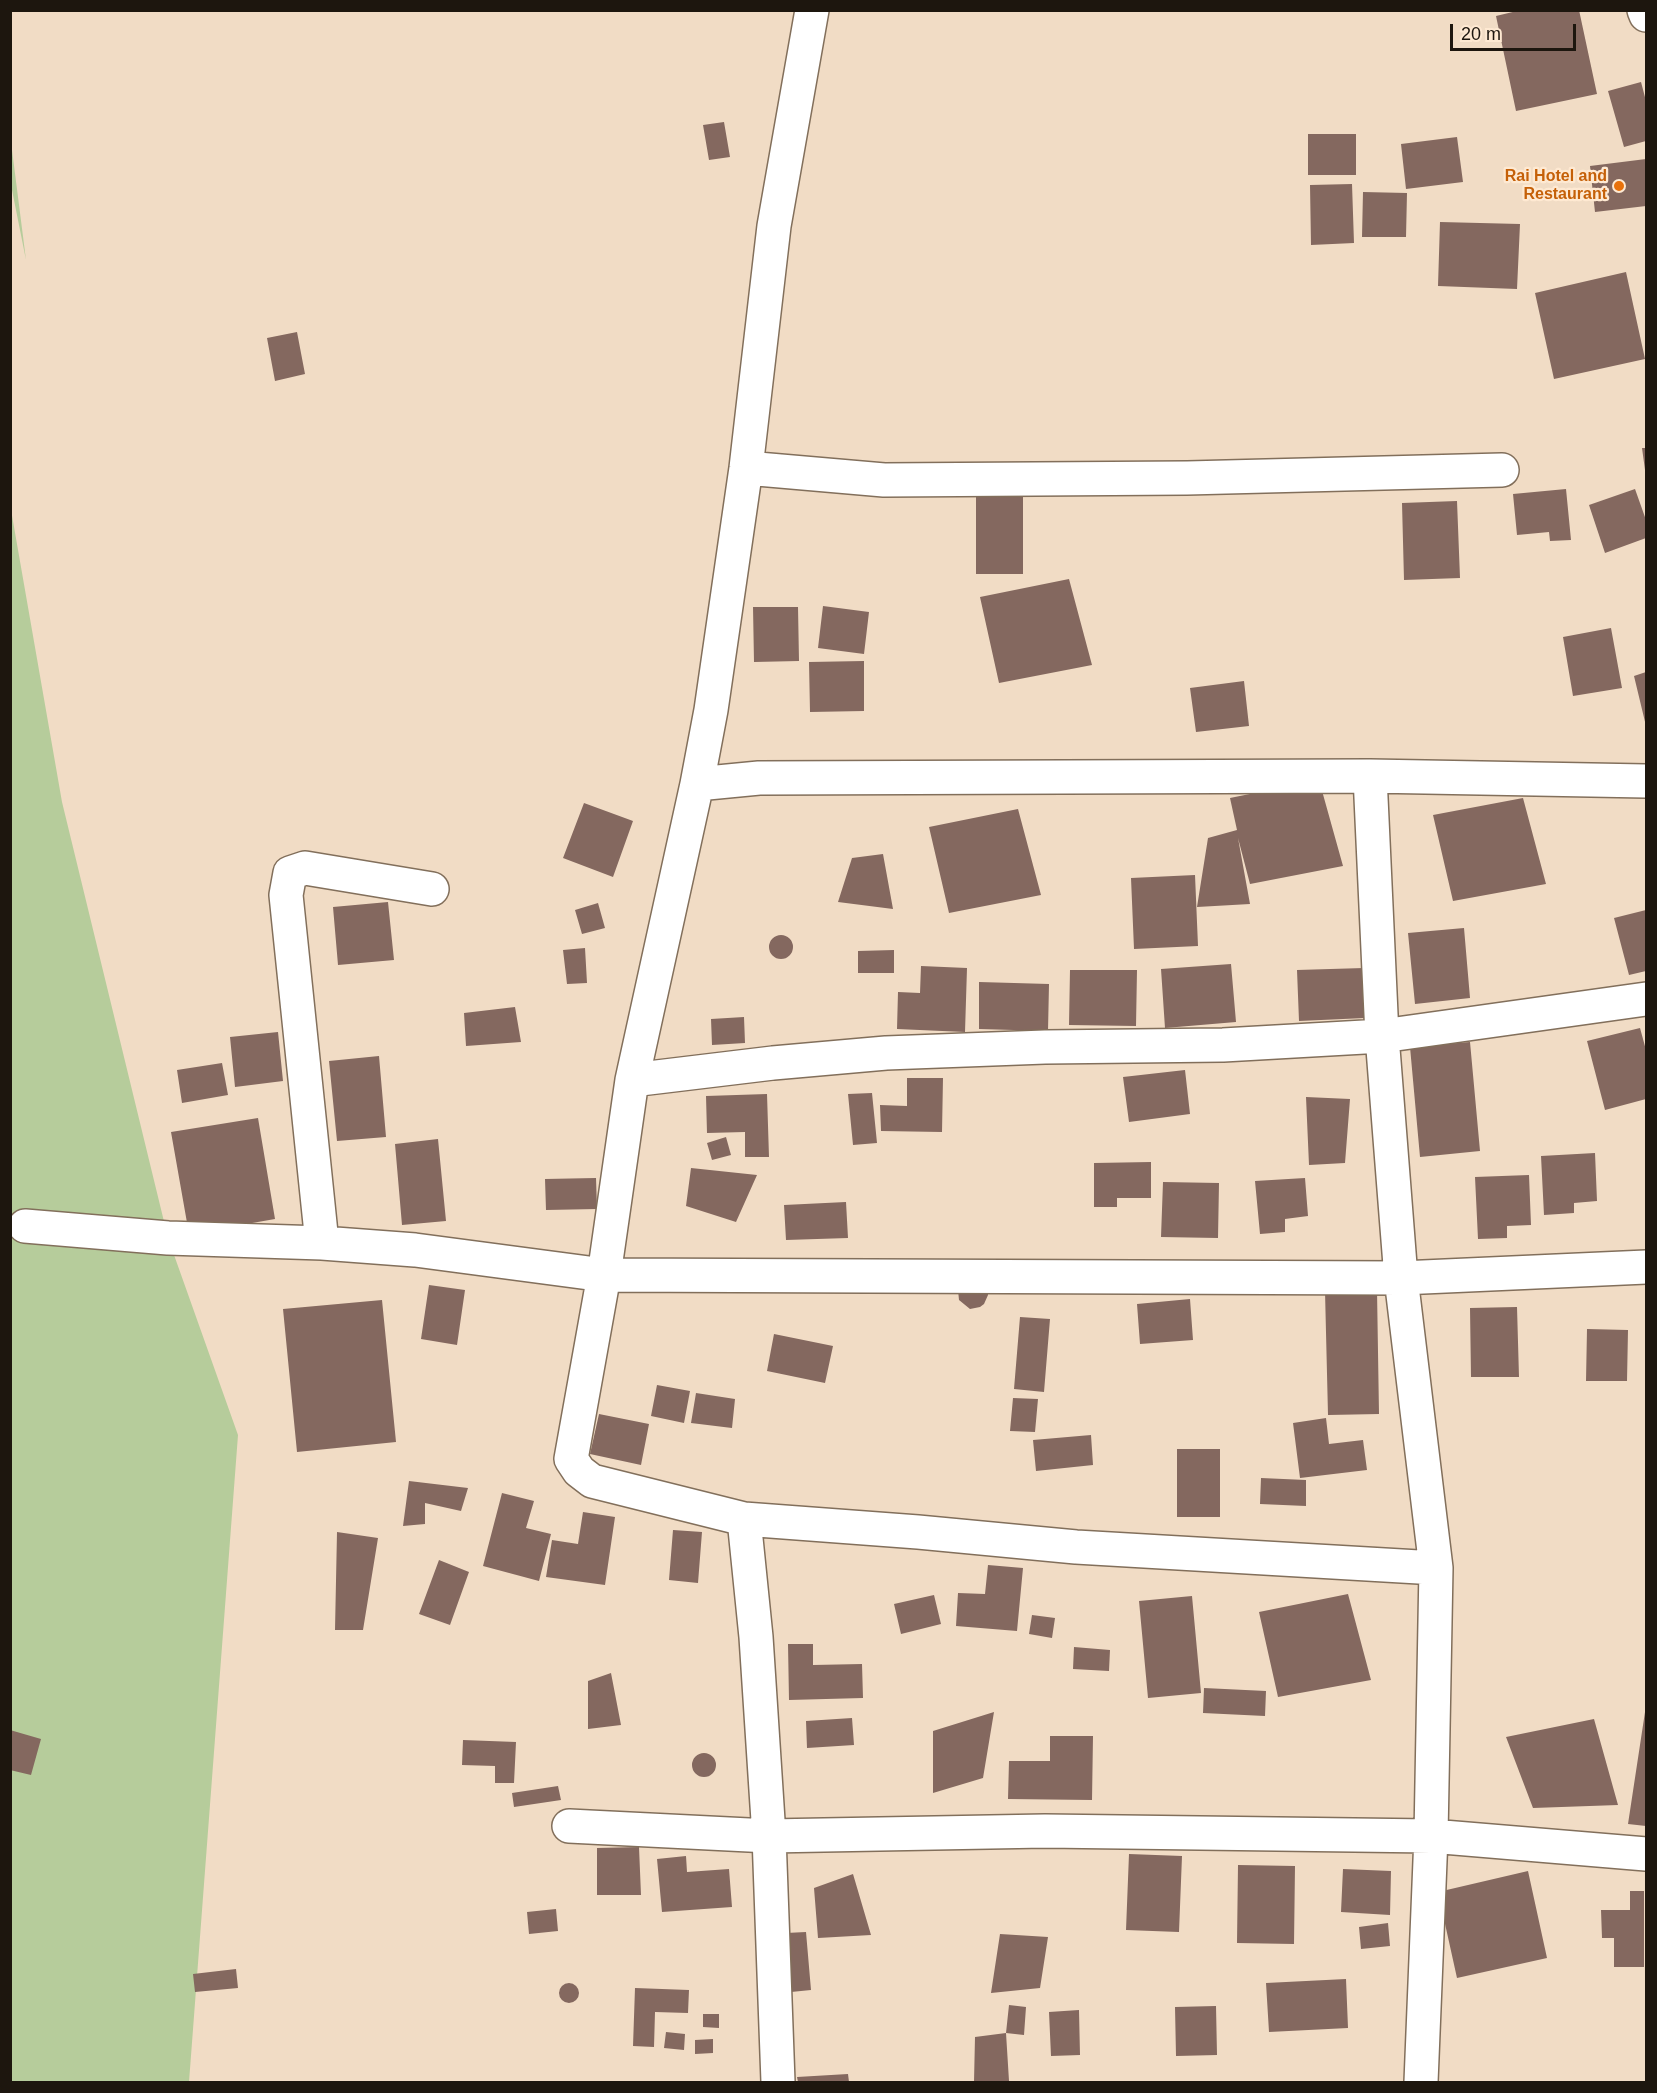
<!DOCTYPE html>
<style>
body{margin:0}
#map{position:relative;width:1657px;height:2093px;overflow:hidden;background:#f1dcc5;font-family:Helvetica,sans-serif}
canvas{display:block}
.frame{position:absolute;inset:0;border:12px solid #1d160e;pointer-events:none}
.scale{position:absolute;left:1450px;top:24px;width:126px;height:27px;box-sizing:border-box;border:3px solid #1d160e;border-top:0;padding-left:8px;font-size:18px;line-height:21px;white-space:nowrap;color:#1d160e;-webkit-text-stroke:4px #fee9d2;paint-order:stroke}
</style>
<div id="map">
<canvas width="1657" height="2093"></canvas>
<div class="frame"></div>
<div class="scale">20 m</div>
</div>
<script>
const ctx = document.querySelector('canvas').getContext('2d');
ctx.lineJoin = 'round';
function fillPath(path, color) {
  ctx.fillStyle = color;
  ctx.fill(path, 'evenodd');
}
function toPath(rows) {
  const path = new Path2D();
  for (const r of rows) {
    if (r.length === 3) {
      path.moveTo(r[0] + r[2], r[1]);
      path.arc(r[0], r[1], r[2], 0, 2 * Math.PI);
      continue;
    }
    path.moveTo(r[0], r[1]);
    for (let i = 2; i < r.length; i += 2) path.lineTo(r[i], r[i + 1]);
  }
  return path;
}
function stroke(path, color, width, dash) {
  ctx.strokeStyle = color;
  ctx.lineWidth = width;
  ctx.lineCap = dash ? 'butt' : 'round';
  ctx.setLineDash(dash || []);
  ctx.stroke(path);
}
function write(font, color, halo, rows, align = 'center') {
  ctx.font = font + ' Helvetica,sans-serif';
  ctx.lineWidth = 4.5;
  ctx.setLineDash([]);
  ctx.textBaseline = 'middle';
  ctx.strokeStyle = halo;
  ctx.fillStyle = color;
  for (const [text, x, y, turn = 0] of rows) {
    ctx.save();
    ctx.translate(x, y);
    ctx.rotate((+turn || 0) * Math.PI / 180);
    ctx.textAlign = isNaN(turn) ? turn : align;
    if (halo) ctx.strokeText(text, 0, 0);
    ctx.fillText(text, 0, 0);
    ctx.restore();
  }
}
fillPath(toPath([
 [11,142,26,260,11,185],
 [10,504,62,802,168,1238,238,1435,189,2082,11,2082]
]), '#b6cc9b');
fillPath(toPath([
 [1521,10,1579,10,1597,94,1516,111,1496,16],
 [1641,82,1646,101,1646,141,1624,147,1608,91],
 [724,122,730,157,709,160,703,125],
 [1308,134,1356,134,1356,175,1308,175],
 [1457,137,1463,182,1406,189,1401,144],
 [1646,159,1646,206,1595,212,1590,166],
 [1352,184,1354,243,1311,245,1310,185],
 [1363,192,1407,193,1406,237,1362,237],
 [1440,222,1520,224,1517,289,1438,286],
 [1626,272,1645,359,1554,379,1535,293],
 [297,332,305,374,275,381,267,338],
 [1642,448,1646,448,1646,470,1645,470],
 [1566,489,1571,540,1550,541,1549,532,1517,535,1513,494],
 [1635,489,1646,520,1646,538,1605,553,1589,505],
 [976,492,1023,492,1023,574,976,574],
 [1457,501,1460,578,1404,580,1402,503],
 [1069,579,1092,665,999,683,980,597],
 [823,606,869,612,864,654,818,648],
 [753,607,798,607,799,661,754,662],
 [1611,628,1622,688,1573,696,1563,637],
 [864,661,864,711,810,712,809,662],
 [1646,672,1646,726,1634,676],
 [1244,681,1249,726,1196,732,1190,688],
 [1319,780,1343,866,1250,884,1238,838,1250,904,1197,907,1208,838,1237,830,1230,798],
 [1523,798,1546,884,1453,901,1433,815],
 [584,803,633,821,613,877,563,858],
 [1018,809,1041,895,949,913,929,827],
 [883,854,893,909,838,902,852,858],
 [1195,875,1198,946,1134,949,1131,878],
 [388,902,394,960,338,965,333,907],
 [598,903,605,928,582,934,575,910],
 [1646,910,1646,971,1629,975,1614,918],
 [1464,928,1470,998,1415,1004,1408,933],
 [781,947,12],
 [585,948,587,983,567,984,563,950],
 [894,950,894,973,858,973,858,951],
 [1231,964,1236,1022,1165,1028,1161,969],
 [921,966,967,968,965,1032,897,1029,898,992,920,993],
 [1364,968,1365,1018,1299,1021,1297,970],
 [1070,970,1137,970,1136,1026,1069,1025],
 [979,982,1049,984,1048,1031,979,1029],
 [515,1007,521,1042,466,1046,464,1013],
 [744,1017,745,1043,712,1045,711,1019],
 [1640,1028,1646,1050,1646,1099,1605,1110,1587,1041],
 [278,1032,283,1081,235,1087,230,1037],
 [1470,1042,1480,1151,1420,1157,1410,1047],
 [379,1056,386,1137,337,1141,329,1061],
 [222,1063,228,1095,182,1103,177,1070],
 [1185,1070,1190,1114,1129,1122,1123,1077],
 [907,1078,943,1078,942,1132,881,1131,880,1105,907,1106],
 [872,1093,877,1143,853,1145,848,1094],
 [767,1094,769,1157,745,1157,745,1132,707,1133,706,1096],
 [1306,1097,1350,1099,1345,1163,1309,1165],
 [258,1118,275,1219,189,1234,171,1132],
 [726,1137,731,1155,712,1160,707,1143],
 [438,1139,446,1221,402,1225,395,1144],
 [1595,1153,1597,1201,1574,1203,1574,1213,1544,1215,1541,1156],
 [1151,1162,1151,1198,1117,1198,1117,1207,1094,1207,1094,1163],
 [691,1168,757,1175,736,1222,686,1206],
 [1529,1175,1531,1225,1507,1226,1507,1238,1478,1239,1475,1177],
 [596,1178,597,1209,546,1210,545,1179],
 [1305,1178,1308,1216,1285,1219,1285,1232,1260,1234,1255,1181],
 [1163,1182,1219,1183,1218,1238,1161,1237],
 [846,1202,848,1238,786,1240,784,1205],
 [429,1285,465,1290,457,1345,421,1339],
 [958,1290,988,1290,988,1295,984,1304,980,1307,970,1309,959,1300],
 [1377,1290,1379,1414,1328,1415,1325,1291],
 [1190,1299,1193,1340,1140,1344,1137,1304],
 [382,1300,396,1442,297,1452,283,1309],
 [1517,1307,1519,1377,1471,1377,1470,1308],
 [1020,1317,1050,1319,1044,1392,1014,1389],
 [1587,1329,1628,1330,1627,1381,1586,1381],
 [774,1334,833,1346,825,1383,767,1371],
 [657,1385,690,1391,684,1423,651,1416],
 [696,1393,735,1399,732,1428,691,1423],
 [1013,1398,1038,1399,1035,1432,1010,1431],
 [599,1414,649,1424,641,1465,590,1454],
 [1326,1418,1329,1444,1363,1440,1367,1470,1300,1478,1293,1423],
 [1091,1435,1093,1465,1036,1471,1033,1440],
 [1177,1449,1220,1449,1220,1517,1177,1517],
 [1261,1478,1306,1480,1306,1506,1260,1504],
 [409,1481,468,1488,461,1511,425,1503,425,1524,403,1526],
 [502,1493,534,1501,526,1528,551,1534,539,1581,483,1566],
 [583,1512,615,1517,605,1585,546,1577,552,1540,578,1544],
 [673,1530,702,1532,698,1583,669,1580],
 [337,1532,378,1538,363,1630,335,1630],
 [439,1560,469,1572,450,1625,419,1614],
 [988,1565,1023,1568,1017,1631,956,1626,958,1593,985,1594],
 [1348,1594,1371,1680,1278,1697,1259,1612],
 [934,1595,941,1624,901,1634,894,1604],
 [1192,1596,1201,1693,1148,1698,1139,1601],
 [1032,1615,1055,1618,1052,1638,1029,1634],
 [788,1644,813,1644,813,1665,862,1664,863,1698,789,1700],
 [1074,1647,1110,1650,1109,1671,1073,1669],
 [611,1673,621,1725,588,1729,588,1681],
 [1204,1688,1266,1691,1265,1716,1203,1713],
 [994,1712,983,1778,933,1793,933,1731],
 [1645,1712,1646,1712,1646,1826,1628,1824],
 [852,1718,854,1745,807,1748,806,1721],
 [1594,1719,1618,1805,1533,1808,1506,1737],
 [10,1730,41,1739,31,1775,10,1770],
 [1050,1736,1093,1736,1092,1800,1008,1799,1009,1761,1050,1761],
 [463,1740,516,1742,514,1783,495,1783,495,1766,462,1765],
 [704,1765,12],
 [558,1786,561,1800,514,1807,512,1793],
 [639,1847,641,1895,597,1895,597,1848],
 [1129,1854,1182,1856,1179,1932,1126,1930],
 [686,1856,687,1872,729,1869,732,1907,662,1912,657,1859],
 [1238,1865,1295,1866,1294,1944,1237,1943],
 [1343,1869,1391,1871,1390,1915,1341,1912],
 [1528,1871,1547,1958,1457,1978,1438,1892],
 [853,1874,871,1935,818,1938,814,1888],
 [1630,1891,1644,1891,1644,1967,1614,1967,1614,1938,1602,1938,1601,1910,1630,1910],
 [556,1909,558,1931,529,1934,527,1912],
 [1388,1923,1390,1946,1361,1949,1359,1927],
 [806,1932,811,1990,791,1992,786,1933],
 [1000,1934,1048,1937,1040,1988,991,1993],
 [236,1969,238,1988,195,1992,193,1974],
 [1346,1979,1348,2028,1269,2032,1266,1983],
 [569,1993,10],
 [635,1988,689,1990,688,2013,655,2012,654,2047,633,2046],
 [1009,2005,1026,2007,1024,2035,1006,2033],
 [1216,2006,1217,2055,1176,2056,1175,2007],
 [1079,2010,1080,2055,1051,2056,1049,2012],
 [703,2014,719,2014,719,2028,703,2027],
 [666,2032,685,2034,684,2050,664,2048],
 [1006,2033,1009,2081,974,2082,975,2037],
 [713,2039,713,2053,695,2054,695,2040],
 [848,2074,849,2082,798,2082,797,2077]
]), '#84685f');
const minor = toPath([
 [812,10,774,226,746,468,711,710,697,784,632,1080,604,1275,571,1459,579,1471,592,1481,744,1519,918,1532,1076,1547,1436,1568],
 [1644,10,1646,15],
 [746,468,884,480,1187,478,1502,470],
 [1370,776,1646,781],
 [632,1080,773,1063,886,1053,1045,1047,1223,1045,1382,1036,1370,776,759,778,697,784],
 [25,1226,168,1238,322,1243,415,1250,604,1275,1401,1278,1646,1267],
 [322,1243,286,895,290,873,305,868,432,889],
 [744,1519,756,1637,769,1836,778,2082],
 [569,1826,769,1836,1045,1831,1431,1836,1646,1854],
 [1421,2082,1431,1836,1436,1568,1401,1278,1382,1036,1646,999]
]);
stroke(minor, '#826f5b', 36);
stroke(minor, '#fff', 33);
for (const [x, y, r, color] of [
 [1619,186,6,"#e8710a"]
]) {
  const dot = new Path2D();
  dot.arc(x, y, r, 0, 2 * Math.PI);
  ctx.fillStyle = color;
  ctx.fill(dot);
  stroke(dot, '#fee9d2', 2);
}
write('bold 16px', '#c56008', '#fee9d2', [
 ["Rai Hotel and",1607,177],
 ["Restaurant",1607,195]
], 'right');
</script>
